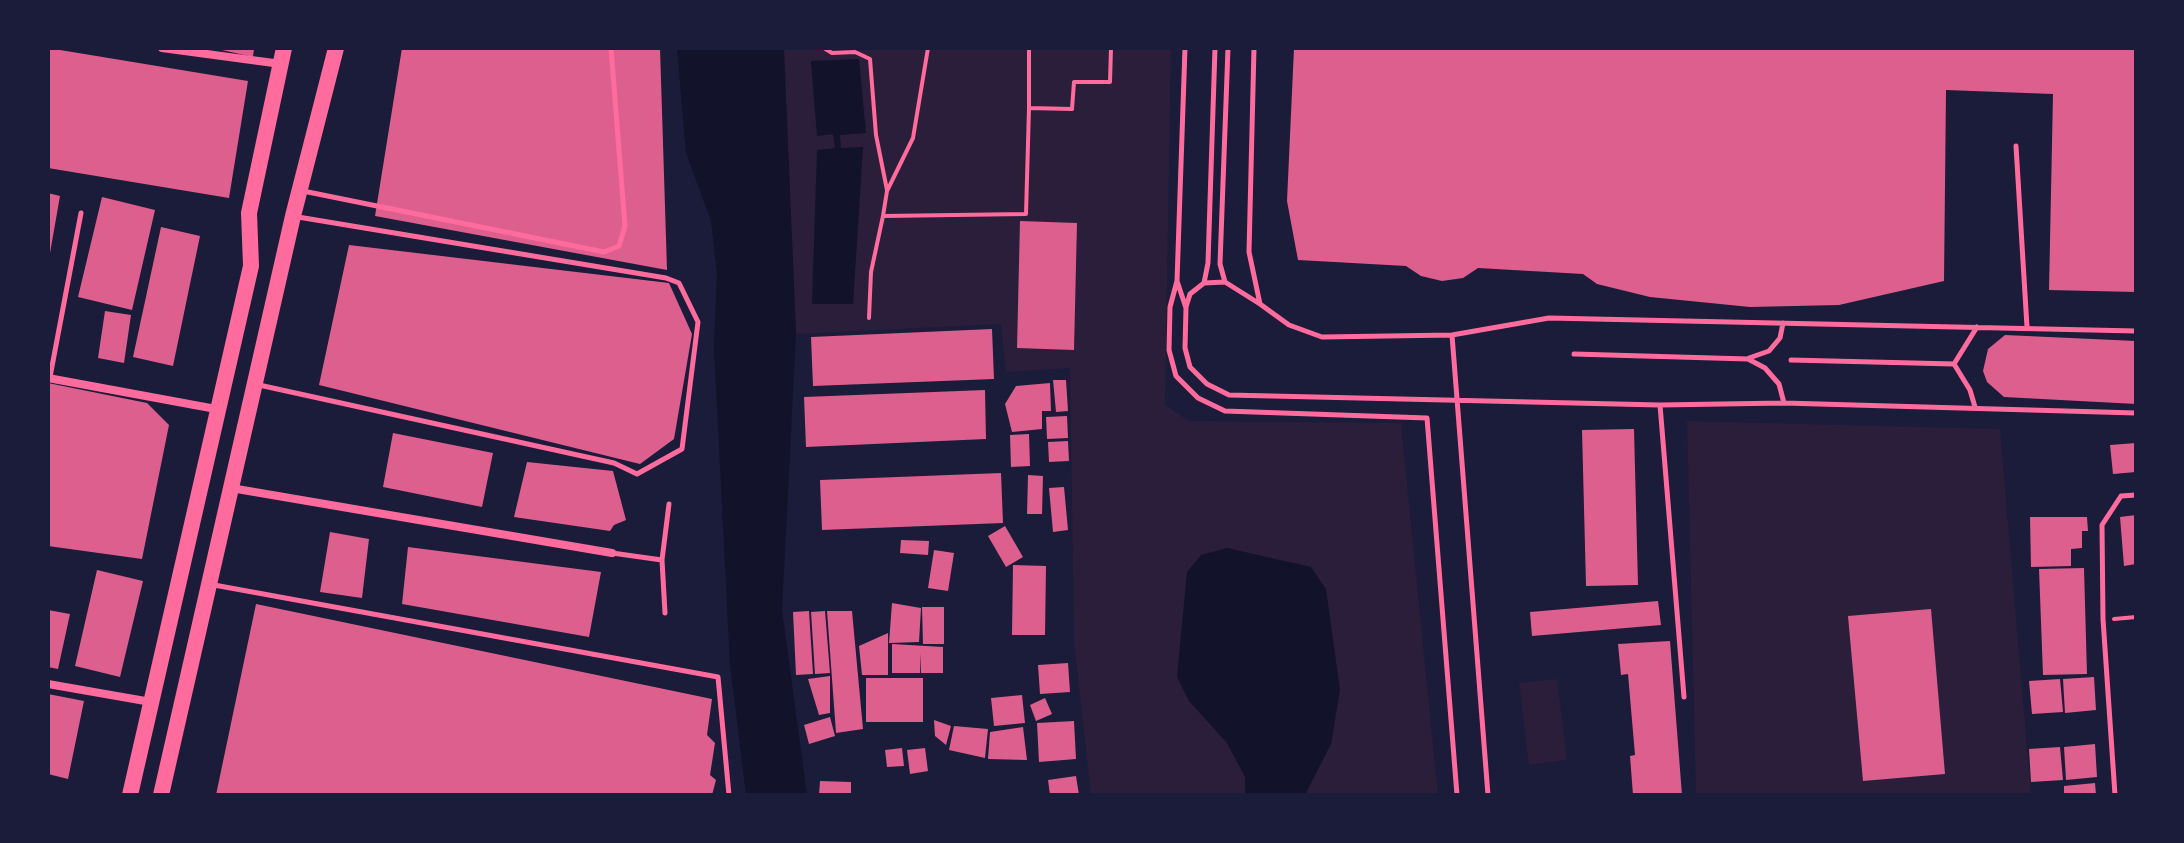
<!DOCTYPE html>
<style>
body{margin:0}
#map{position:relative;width:2184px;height:843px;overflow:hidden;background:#1b1b3a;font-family:Overpass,sans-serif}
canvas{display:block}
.frame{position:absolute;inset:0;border:50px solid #1b1b3a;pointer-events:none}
</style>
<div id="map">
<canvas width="2184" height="843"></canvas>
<div class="frame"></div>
</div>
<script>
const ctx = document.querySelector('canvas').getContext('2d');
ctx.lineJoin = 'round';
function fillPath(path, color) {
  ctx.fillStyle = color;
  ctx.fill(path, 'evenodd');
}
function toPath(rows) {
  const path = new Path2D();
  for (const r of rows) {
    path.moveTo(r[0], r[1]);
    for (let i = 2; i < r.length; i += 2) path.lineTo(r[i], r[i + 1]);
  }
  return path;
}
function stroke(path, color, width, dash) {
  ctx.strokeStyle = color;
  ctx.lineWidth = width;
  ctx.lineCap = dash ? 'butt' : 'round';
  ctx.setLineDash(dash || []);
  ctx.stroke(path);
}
fillPath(toPath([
 [783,48,1171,48,1165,405,1189,421,1401,423,1438,795,1091,795,1074,642,1070,368,1006,372,1001,324,796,334],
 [1687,421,2000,429,2031,795,1696,795],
 [1557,679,1567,760,1529,765,1519,683]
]), '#2a1e3b');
fillPath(toPath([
 [677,48,784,48,796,334,782,610,807,795,746,795,730,664,714,347,717,273,711,221,686,153],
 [859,59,866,133,840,135,841,148,863,147,853,304,812,304,817,150,835,148,833,134,817,136,811,61],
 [1227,548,1311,567,1326,589,1340,690,1331,744,1305,795,1245,795,1245,777,1227,743,1189,701,1177,677,1187,572,1201,555]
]), '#12122b');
fillPath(toPath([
 [48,48,248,81,229,198,48,168],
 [213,48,254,48,253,57],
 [402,48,660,48,667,270,375,216],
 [1294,48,2136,48,2136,292,2049,290,2053,94,1946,90,1944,281,1839,305,1750,307,1650,297,1597,284,1583,274,1478,268,1463,278,1442,281,1421,276,1406,266,1298,260,1287,201],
 [48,193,60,196,50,253,48,253],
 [102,197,155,210,132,310,78,297],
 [1020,221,1077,223,1074,350,1017,348],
 [161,227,200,236,173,366,133,357],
 [349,245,669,283,692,334,674,439,640,464,319,385],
 [105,311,131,315,124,363,98,358],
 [992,329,994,379,813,386,811,337],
 [2005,335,2136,341,2136,404,2004,397,1987,382,1983,371,1988,349],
 [1053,380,1066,380,1068,411,1056,412],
 [48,383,147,403,169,425,142,559,48,546],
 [1050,383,1051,411,1042,411,1042,429,1012,432,1005,404,1016,386],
 [985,390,986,439,806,447,804,397],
 [1067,416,1068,438,1047,439,1046,417],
 [1634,429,1638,585,1586,586,1582,430],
 [393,433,493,453,482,507,383,487],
 [1029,434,1030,466,1011,467,1010,435],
 [1068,441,1069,461,1049,462,1048,442],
 [2136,443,2136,472,2113,474,2110,445],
 [527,462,613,471,626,520,614,525,610,531,514,517],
 [1001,473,1003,523,822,530,820,480],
 [1028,475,1043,476,1042,514,1027,514],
 [1064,487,1068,530,1053,532,1049,488],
 [2136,515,2136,564,2124,566,2120,517],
 [2030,517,2087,517,2088,531,2082,531,2082,548,2071,549,2071,566,2031,567],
 [1005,526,1023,557,1006,567,988,536],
 [330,532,369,539,362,598,320,592],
 [901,540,929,541,928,555,900,553],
 [408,547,601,572,589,637,402,604],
 [934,550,954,553,948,591,928,588],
 [1013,565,1046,566,1045,635,1012,635],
 [2084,568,2087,674,2043,675,2039,569],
 [97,570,143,581,120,677,75,666],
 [1658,601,1661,625,1532,636,1530,612],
 [892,603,921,608,919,642,889,643],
 [256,604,712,699,707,735,715,743,710,775,716,780,712,795,216,795],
 [922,607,944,607,944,644,923,644],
 [1931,609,1945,774,1863,781,1848,616],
 [48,610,70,614,58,669,48,667],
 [809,611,813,674,796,675,793,612],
 [825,611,830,673,815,674,811,612],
 [827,611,852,611,863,729,836,733],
 [888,633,888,675,862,675,859,646],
 [1670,641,1682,795,1633,795,1630,756,1635,755,1628,674,1621,675,1618,644],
 [892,644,943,647,943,673,921,673,921,653,920,673,892,673],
 [1068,663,1070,692,1040,694,1038,665],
 [830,676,830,713,819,715,808,679],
 [2094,677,2096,710,2065,713,2063,679],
 [866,678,923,678,923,722,866,722],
 [2060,679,2063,712,2032,714,2029,681],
 [48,694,84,701,68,779,48,774],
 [1022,695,1025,723,994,726,991,698],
 [1045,698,1052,714,1036,721,1030,705],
 [830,717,835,736,809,744,804,725],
 [934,720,951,726,946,745,935,736],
 [1074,721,1076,759,1039,762,1037,723],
 [954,726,988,729,985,758,949,750],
 [1023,727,1027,760,988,759,990,732],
 [2095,744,2097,777,2066,780,2064,747],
 [2060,747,2063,780,2031,782,2029,749],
 [902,748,904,766,887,767,885,750],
 [925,748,928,771,910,774,907,750],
 [1076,776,1079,795,1050,795,1048,780],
 [820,781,851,782,851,795,819,795],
 [2095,783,2096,795,2064,795,2064,786]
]), '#dd5f8e');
stroke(toPath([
 [824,48,832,53,855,52,870,59,876,135,887,190],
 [928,48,913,138,887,191,883,216,1026,214,1029,108],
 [1029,48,1029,108,1072,109,1074,82,1110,82,1111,48],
 [869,318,871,272,883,216],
 [2114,619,2136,617]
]), '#ff6b9d', 4);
stroke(toPath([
 [1185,48,1177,281,1170,307,1169,350,1176,376,1198,398,1225,411,1427,418,1457,795],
 [1254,48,1249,252,1260,304,1289,325,1322,337,1452,335,1549,318,2136,331],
 [2016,146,2027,327],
 [303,191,604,252,619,246,625,226,611,48],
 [1177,281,1186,308,1185,348,1190,367,1207,384,1229,395,1660,405,1784,403,2136,413],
 [1225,282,1220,264,1228,48],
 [1204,283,1208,263,1215,48],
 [1186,307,1190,294,1204,283,1225,282,1260,304],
 [1452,335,1488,795],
 [1574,354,1748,359,1765,368,1779,384,1784,403],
 [1749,358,1769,351,1780,338,1783,323],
 [1791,360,1954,364,1977,327],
 [1954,364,1970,390,1975,407],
 [50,377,81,213],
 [259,385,614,463,637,474,682,449,698,322,679,283,666,278,298,217],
 [1660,405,1684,697],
 [612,553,662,560,665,613],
 [662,560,669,504],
 [214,585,718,677,729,795],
 [2115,795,2103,619,2102,525,2121,496,2136,495]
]), '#ff6b9d', 5);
stroke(toPath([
 [162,48,281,64],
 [48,378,216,409],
 [231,488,612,553],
 [48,684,151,702]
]), '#ff6b9d', 8);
stroke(toPath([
 [130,795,251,266,249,213,284,48],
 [161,795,293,216,336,48]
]), '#ff6b9d', 16);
</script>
